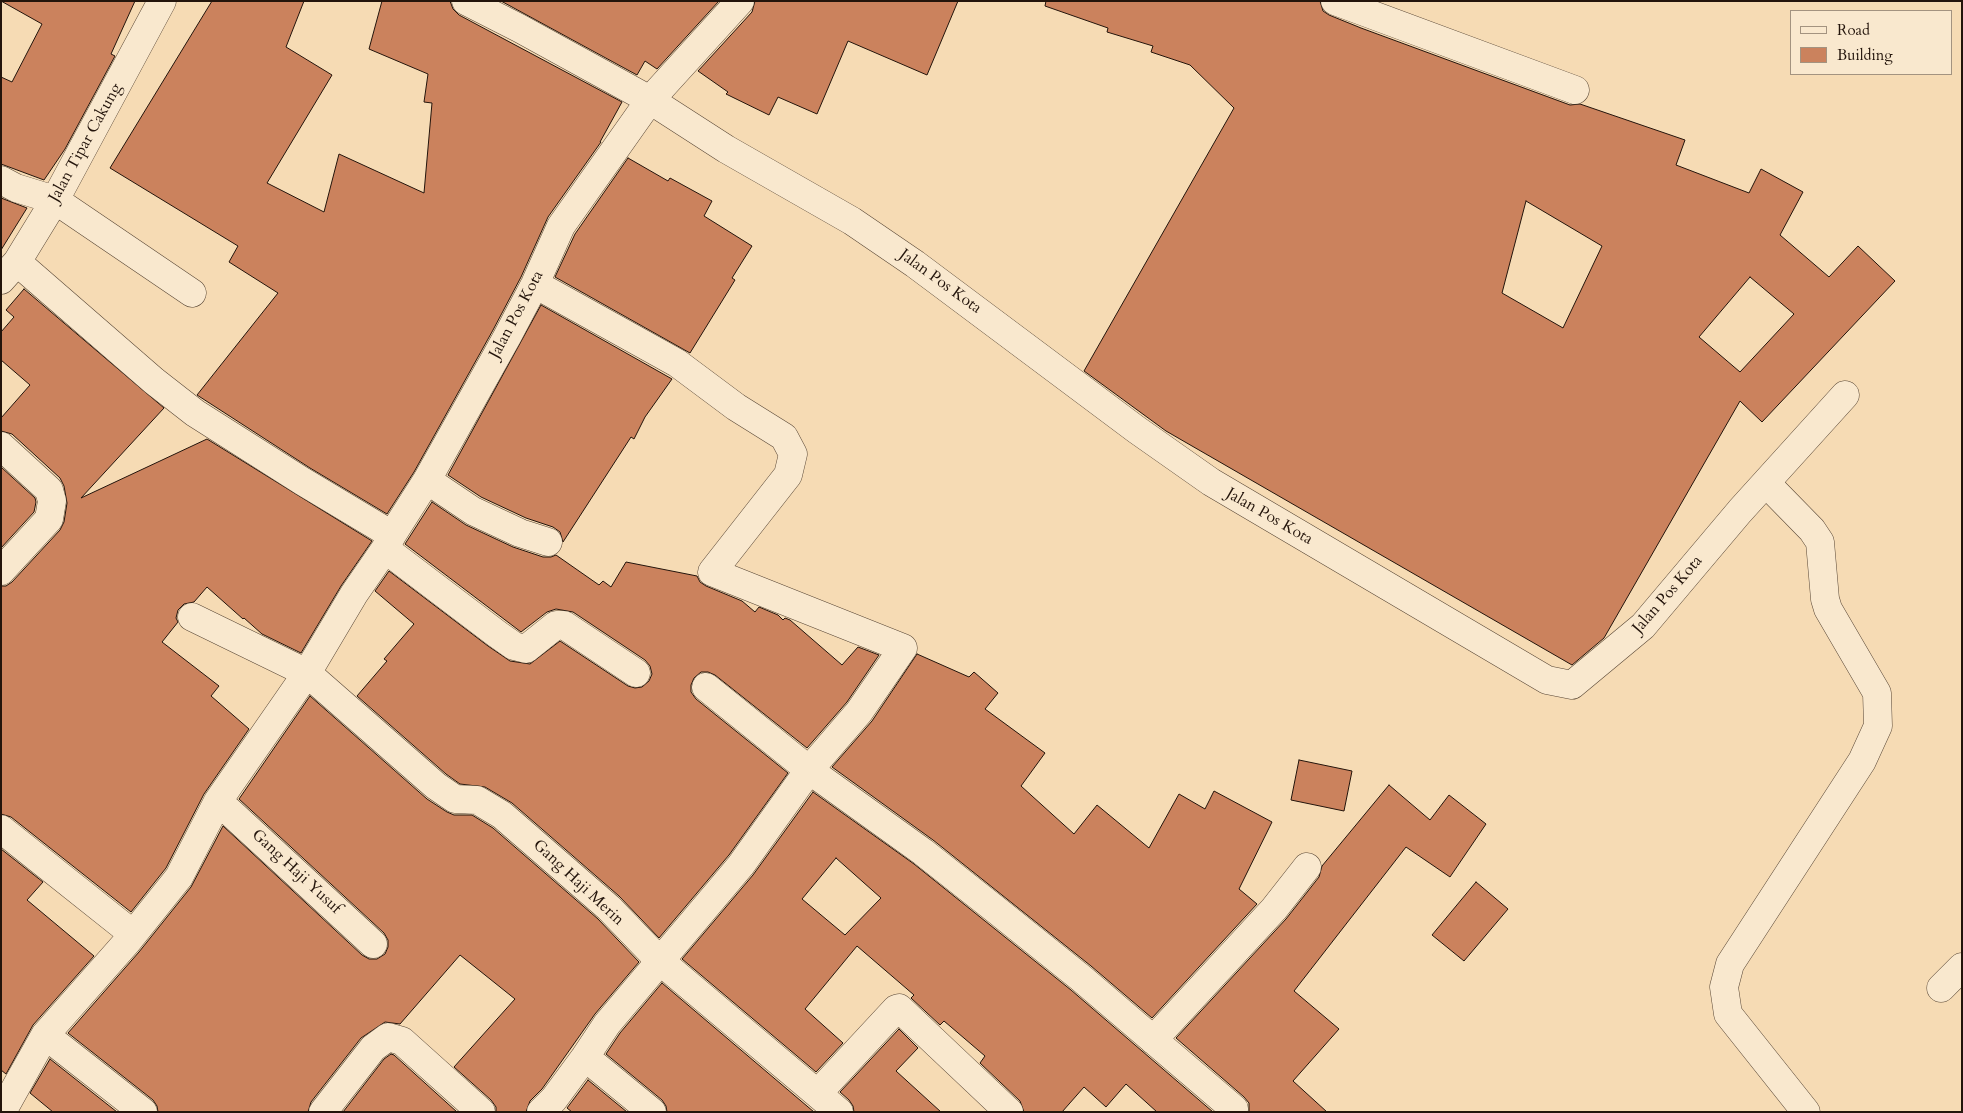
<!DOCTYPE html>
<html>
<head>
<meta charset="utf-8">
<style>
  body { margin:0 }
  #map { position:relative; width:1963px; height:1113px; overflow:hidden; background:#f6dbb4; font-family:Cardo,serif }
  canvas { display:block }
  .frame { position:absolute; inset:0; border:2px solid #23140b; pointer-events:none }
  .legend { position:absolute; left:1790px; top:10px; width:162px; height:65px; box-sizing:border-box; background:#f9e8ce; border:1px solid #a39380; margin:0; padding:6px 9px; list-style:none; font-size:15px; color:#23140b }
  .legend li { display:flex; align-items:center; gap:10px; height:25px }
  .legend b { width:25px; border:1px solid #a39380 }
</style>
</head>
<body>
<div id="map">
<canvas width="1963" height="1113"></canvas>
<div class="frame"></div>
<ul class="legend">
<li><b style="height:6px;background:#f9e8ce"></b>Road</li>
<li><b style="height:14px;background:#cb825d"></b>Building</li>
</ul>
</div>
<script>
const ctx = document.querySelector('canvas').getContext('2d');
ctx.lineJoin = 'round';
function fillPath(path, color) { ctx.fillStyle = color; ctx.fill(path, 'evenodd'); }
const poly = rows => new Path2D(rows.map(r => 'M' + r).join(''));
function trace(path, color, width, dash) { ctx.strokeStyle = color; ctx.lineWidth = width; ctx.lineCap = dash ? 'butt' : 'round'; ctx.setLineDash(dash || []); ctx.stroke(path); }
function drawText(font, color, halo, rows, align = 'center') {
  ctx.font = font + ' Cardo,serif'; ctx.lineWidth = 4; ctx.setLineDash([]); ctx.textBaseline = 'middle'; ctx.strokeStyle = halo; ctx.fillStyle = color; for (const [text, x, y, turn = 0] of rows) {
    ctx.save(); ctx.translate(x, y); ctx.rotate((+turn || 0) * Math.PI / 180); ctx.textAlign = isNaN(turn) ? turn : align; if (halo) ctx.strokeText(text, 0, 0); ctx.fillText(text, 0, 0); ctx.restore();
  }
}
const building = poly([
  [1,1,135,1,111,54,115,56,65,149,44,180,1,164,1,77,12,82,42,24,1,1],
  [212,1,304,1,286,47,332,75,267,183,324,212,339,154,424,193,432,103,424,102,428,74,369,49,382,1,450,1,453,9,459,15,622,102,600,142,601,142,548,217,521,277,493,330,414,472,387,514,310,468,197,395,278,293,229,262,238,246,110,168,212,1],
  [501,1,719,1,657,69,645,61,637,75,501,1],
  [755,1,958,1,927,75,848,41,817,114,778,97,769,115,726,94,728,92,698,71,752,12,755,1],
  [1046,1,1320,1,1323,11,1329,15,1361,28,1570,105,1580,104,1685,140,1676,165,1749,193,1761,169,1803,192,1780,235,1829,277,1858,246,1895,281,1762,422,1740,401,1604,638,1572,665,1166,431,1084,371,1234,108,1190,65,1151,52,1153,46,1107,32,1108,28,1045,6,1046,1],
  [1526,201,1602,246,1563,328,1502,293,1526,201],
  [1750,277,1794,314,1740,372,1699,337,1750,277],
  [628,158,668,181,670,178,712,201,704,216,752,246,732,278,735,280,690,353,555,277,575,234,628,158],
  [1,198,27,208,1,250,1,198],
  [24,289,164,408,81,498,207,439,372,541,341,586,301,653,262,634,244,618,243,619,207,587,194,602,184,604,178,610,176,618,178,622,162,642,219,686,211,696,249,729,204,794,166,868,131,912,11,817,1,814,1,586,6,586,12,582,60,530,64,522,67,503,64,486,60,478,12,434,1,431,1,418,30,385,1,360,1,332,14,317,6,310,24,289],
  [541,305,672,379,645,417,634,439,631,437,563,542,560,532,553,527,526,518,481,497,448,475,541,305],
  [1,467,35,498,36,502,34,512,1,548,1,467],
  [432,502,466,525,513,547,543,557,551,557,556,555,599,585,603,581,611,587,626,562,697,576,700,582,706,586,742,601,755,612,759,607,778,615,783,620,785,618,790,620,842,665,858,647,879,655,847,702,807,748,715,675,708,672,701,672,694,678,691,685,691,692,696,699,788,773,729,855,659,938,619,896,512,803,485,787,460,784,446,774,357,696,387,661,384,659,414,624,375,591,389,571,488,646,510,661,530,664,560,641,628,686,635,688,642,687,649,681,652,674,650,666,645,660,573,612,556,609,547,612,521,632,405,544,432,502],
  [917,654,969,677,974,672,998,693,985,709,1045,753,1021,786,1074,834,1097,805,1149,848,1179,794,1205,809,1214,791,1272,822,1239,889,1257,904,1152,1018,1091,966,933,840,832,767,872,721,917,654],
  [310,696,427,799,447,812,454,815,472,815,493,828,598,919,639,962,595,1014,542,1089,530,1101,526,1112,496,1112,496,1107,491,1100,454,1067,515,999,460,955,400,1024,385,1022,361,1038,311,1102,308,1112,158,1112,157,1106,153,1100,68,1033,139,952,191,887,223,826,362,955,369,959,377,959,385,954,388,947,388,940,384,933,239,799,310,696],
  [1299,760,1352,771,1344,811,1291,800,1299,760],
  [1389,785,1430,820,1449,795,1486,824,1450,877,1406,847,1294,991,1339,1029,1293,1081,1327,1112,1249,1112,1249,1103,1244,1097,1176,1038,1286,919,1319,877,1322,866,1389,785],
  [813,792,914,864,985,921,1071,990,1213,1112,1157,1112,1126,1084,1106,1107,1084,1087,1062,1112,1024,1112,1020,1101,980,1063,985,1056,944,1021,940,1025,911,998,914,995,857,946,805,1009,843,1043,816,1072,682,959,753,875,813,792],
  [836,858,881,898,845,935,802,899,836,858],
  [1,849,43,882,27,900,94,956,33,1025,6,1074,1,1070,1,849],
  [1476,882,1508,909,1464,961,1432,935,1476,882],
  [662,983,814,1112,667,1112,666,1106,662,1100,606,1054,620,1033,662,983],
  [899,1029,918,1048,896,1071,941,1112,854,1112,853,1106,849,1100,840,1092,899,1029],
  [391,1054,394,1055,457,1112,343,1112,384,1059,391,1054],
  [50,1059,117,1112,53,1112,30,1093,50,1059],
  [588,1080,627,1112,572,1112,567,1108,588,1080]
]);
const minor = poly([
  [466,1,519,28,650,100,726,149,852,221,915,264,1137,430,1211,482,1547,680,1572,685,1643,626,1740,511,1845,395],
  [1335,1,1575,90],
  [1,180,16,188,55,200,192,293],
  [17,262,154,381,195,413,302,481,392,535],
  [1,280,17,262,55,200,162,1],
  [535,284,677,363,736,407,784,437,793,454,788,475,712,572,903,648,859,712,809,770,741,865,607,1024,585,1057,554,1099,541,1112],
  [1,446,49,490,52,501,49,519,1,571],
  [427,480,473,511,520,533,548,542],
  [1766,483,1812,530,1820,542,1825,599,1828,609,1877,693,1878,726,1862,761,1730,964,1724,987,1728,1014,1806,1112],
  [385,549,497,634,514,646,526,649,556,625,564,625,636,673],
  [192,617,307,673,436,786,455,799,477,800,502,815,609,908,659,960,839,1112],
  [706,687,809,770,923,852,995,909,1081,978,1234,1109],
  [218,801,373,944],
  [1,829,133,934],
  [1941,988,1962,967],
  [45,1035,143,1112],
  [1153,1040,1274,909,1307,867],
  [585,1057,652,1112],
  [818,1093,896,1009,899,1008,1009,1112],
  [2,1112,45,1035,127,942,179,877,218,801,307,673,354,594,385,549,392,535,427,480,507,337,535,284,561,226,650,100,740,1],
  [323,1112,373,1048,388,1037,402,1041,481,1112]
]);
const streetNames = [
  ["Jalan Tipar Cakung",86,143,-61],
  ["Jalan Pos Kota",940,282,36],
  ["Jalan Pos Kota",517,315,-62],
  ["Jalan Pos Kota",1269,517,30],
  ["Jalan Pos Kota",1668,595,-49],
  ["Gang Haji Yusuf",296,872,43],
  ["Gang Haji Merin",578,883,43]
];
fillPath(building, '#cb825d');
trace(building, '#23140b', 1);
trace(minor, '#584635', 29);
trace(minor, '#f9e8ce', 28);
drawText('16px', '#23140b', '#f9e8ce', streetNames);
</script>
</body>
</html>
